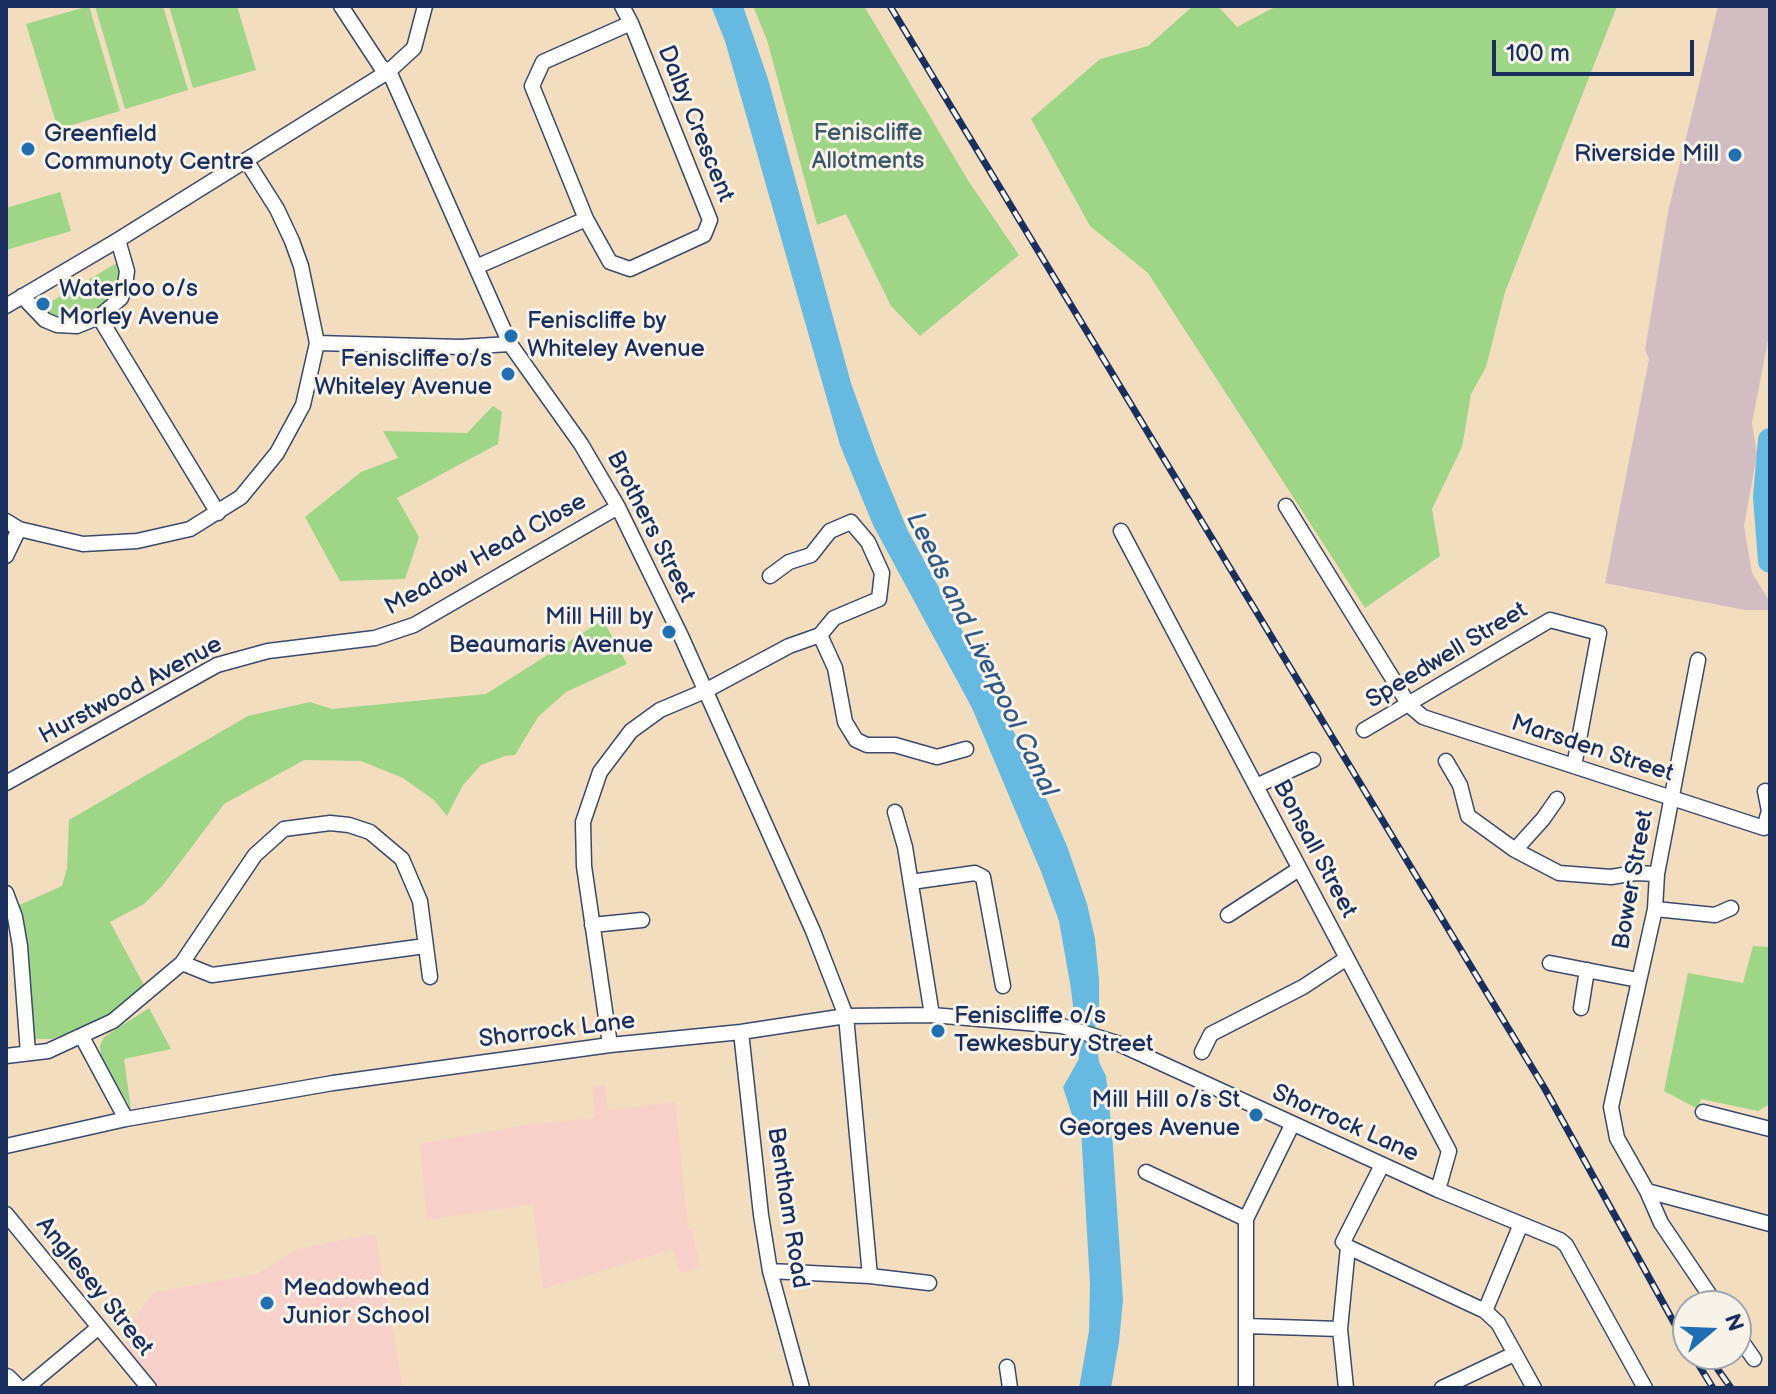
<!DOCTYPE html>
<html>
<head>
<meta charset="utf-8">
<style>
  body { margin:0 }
  #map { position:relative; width:1776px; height:1394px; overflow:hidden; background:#f3ddbf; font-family:"Balsamiq Sans",sans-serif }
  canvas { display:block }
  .frame { position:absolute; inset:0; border:8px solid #1b2f5e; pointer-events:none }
  .north { position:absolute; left:1672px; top:1290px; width:80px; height:80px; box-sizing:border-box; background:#f7f3e8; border:2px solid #9fa5b1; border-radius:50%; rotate:71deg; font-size:22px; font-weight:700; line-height:32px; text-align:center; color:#1b2f5e }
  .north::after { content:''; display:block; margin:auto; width:28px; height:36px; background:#1f6fb2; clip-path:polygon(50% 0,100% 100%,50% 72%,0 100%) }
  .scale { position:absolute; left:1492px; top:40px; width:202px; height:36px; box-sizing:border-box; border:4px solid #1b2f5e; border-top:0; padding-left:10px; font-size:24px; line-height:28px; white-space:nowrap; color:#1b2f5e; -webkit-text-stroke:6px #f7f3e8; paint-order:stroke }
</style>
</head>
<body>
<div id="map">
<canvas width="1776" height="1394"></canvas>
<div class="frame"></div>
<div class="north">N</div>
<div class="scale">100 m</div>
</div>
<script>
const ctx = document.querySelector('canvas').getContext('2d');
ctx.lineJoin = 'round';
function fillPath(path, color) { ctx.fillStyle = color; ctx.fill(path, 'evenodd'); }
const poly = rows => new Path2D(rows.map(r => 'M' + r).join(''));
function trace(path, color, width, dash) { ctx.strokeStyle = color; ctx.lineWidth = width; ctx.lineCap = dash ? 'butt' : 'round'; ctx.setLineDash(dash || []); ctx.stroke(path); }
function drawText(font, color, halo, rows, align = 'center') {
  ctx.font = font + ' "Balsamiq Sans",sans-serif'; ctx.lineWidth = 6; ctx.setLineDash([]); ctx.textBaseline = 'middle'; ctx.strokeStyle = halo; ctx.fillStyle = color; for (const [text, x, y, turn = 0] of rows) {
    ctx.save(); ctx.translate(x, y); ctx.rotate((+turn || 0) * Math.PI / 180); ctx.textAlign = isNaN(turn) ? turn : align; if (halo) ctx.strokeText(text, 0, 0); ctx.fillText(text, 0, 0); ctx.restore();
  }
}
const built = poly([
  [605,1085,608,1110,675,1102,688,1230,692,1230,700,1268,680,1273,673,1249,543,1289,533,1204,427,1220,420,1144,524,1125,595,1118,592,1086],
  [375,1234,403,1388,158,1388,125,1347,128,1327,153,1293,257,1274,297,1249]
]);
const industrial = poly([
  [1718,6,1770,6,1770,330,1752,423,1757,454,1744,526,1752,573,1770,602,1770,610,1745,610,1605,583,1649,359,1645,350,1668,212]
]);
const green = poly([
  [89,6,120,111,58,129,26,24],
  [95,6,163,6,188,90,125,109],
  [169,6,237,6,256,70,193,88],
  [753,6,864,6,969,182,1019,255,920,336,891,306,846,214,817,225,767,40],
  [1193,6,1218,6,1237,27,1277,6,1617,6,1505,292,1486,367,1471,394,1462,447,1432,509,1440,556,1365,608,1148,273,1090,226,1031,119,1100,59,1148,46],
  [60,192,71,231,6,250,6,208],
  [120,261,120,287,108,304,83,318,70,320,51,316,44,306],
  [493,406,502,412,498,444,397,498,419,537,405,579,340,581,305,517,361,472,398,458,383,431,467,433],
  [603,620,627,664,566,692,538,717,515,755,505,756,481,765,463,785,447,816,434,800,403,778,361,761,304,760,224,804,163,885,144,904,110,922,145,987,106,1016,82,1028,52,1039,30,1039,17,906,62,886,67,868,69,820,248,716,310,702,332,709,486,694],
  [1753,946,1770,947,1768,1105,1758,1111,1701,1099,1698,1109,1664,1091,1688,973,1743,983],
  [149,1008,171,1049,124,1059,131,1109,101,1056,100,1046,104,1037]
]);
const water = poly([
  [711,6,743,6,768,79,851,383,877,456,907,529,968,641,1039,782,1067,846,1087,904,1095,939,1099,980,1099,1017,1095,1027,1099,1062,1106,1076,1112,1132,1123,1300,1119,1342,1111,1388,1079,1388,1089,1331,1090,1284,1081,1130,1072,1115,1063,1087,1079,1059,1071,989,1059,921,1042,874,972,708,873,525,840,445,725,41]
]);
const river = poly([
  [1770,440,1765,497,1770,561]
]);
const street = poly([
  [341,6,381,67,389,71],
  [622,6,631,23,710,220,704,235,630,269,610,262,586,219,532,86,543,62,631,23],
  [389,71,510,344,581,444,618,507,681,636,813,931,846,1016,870,1276],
  [476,267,586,219],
  [22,296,45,320,57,325,77,326,99,317,121,298,125,285,127,271,118,240],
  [6,306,118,240,389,71,414,48,425,6],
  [99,317,218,513],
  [317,343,460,347,510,344],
  [1286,506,1409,705,1423,717,1764,828,1769,811,1765,791],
  [6,521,19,529,83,544,137,541,190,529,241,497,277,453,303,405,317,343,301,266,292,241,277,209,246,160],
  [1121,531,1449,1151,1438,1190],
  [6,556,19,529],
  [820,635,835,668,845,722,856,740,867,745,895,745,937,757,966,749],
  [1698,660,1657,874,1655,909,1611,1107,1617,1138,1647,1191,1661,1223,1717,1306],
  [1364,730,1550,620,1599,633,1574,766],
  [1446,761,1460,785,1468,816,1515,850,1559,873,1611,877,1635,873,1657,874],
  [6,783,217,665,268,651,375,638,414,625,618,507],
  [1256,786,1313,760],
  [895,812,905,847,932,1015],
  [1515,850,1543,819,1557,799],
  [911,882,975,873,983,877,1003,986],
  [6,893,15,917,20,946,28,1053],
  [1655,909,1715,915,1731,908],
  [1228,915,1299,869],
  [592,925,642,920],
  [182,963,212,975,425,946],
  [1550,963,1638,980],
  [1581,1008,1587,970],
  [741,1032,761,1215,770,1271,802,1388],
  [82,1037,126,1119],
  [610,1045,584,866,583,822,600,772,631,731,660,710,705,691,789,646,820,635,834,618,879,599,882,573,868,542,851,522,830,531,811,555,789,562,770,576],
  [1202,1052,1211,1034,1303,987,1347,958],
  [6,1056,48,1051,113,1021,182,963,255,855,284,829,330,823,349,825,370,832,402,859,420,901,430,977],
  [1703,1112,1770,1129],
  [6,1146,126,1119,333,1083,610,1045,741,1032,846,1016,932,1015,1062,1026,1117,1043,1438,1190,1560,1240,1566,1245,1645,1388],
  [1146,1172,1246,1219],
  [1647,1191,1770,1224],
  [6,1214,149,1388],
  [1348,1247,1485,1311,1498,1323,1534,1388],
  [770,1271,870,1276,929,1283],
  [1485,1311,1521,1224],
  [1246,1326,1340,1329],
  [1736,1333,1754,1359],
  [1007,1367,1010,1388],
  [26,1388,99,1327],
  [1246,1388,1246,1219,1292,1125],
  [1346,1388,1340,1329,1348,1247,1343,1242,1382,1165],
  [1442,1388,1514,1354]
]);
const primary = poly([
  [6,1380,14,1388]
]);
const rail = poly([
  [890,6,1545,1089,1688,1348],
  [1692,1354,1713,1388],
  [1707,1354,1731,1388]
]);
const markers = [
  [28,149,8,"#1f6fb2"],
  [1735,155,8,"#1f6fb2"],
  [43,304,8,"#1f6fb2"],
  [511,336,8,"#1f6fb2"],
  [508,374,8,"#1f6fb2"],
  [669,632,8,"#1f6fb2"],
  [938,1031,8,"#1f6fb2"],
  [1256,1115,8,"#1f6fb2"],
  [267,1303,8,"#1f6fb2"]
];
const streetNames = [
  ["Dalby Crescent",695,124,68],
  ["Brothers Street",650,527,63],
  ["Meadow Head Close",486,555,-29],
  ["Speedwell Street",1447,656,-31],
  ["Hurstwood Avenue",131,691,-28],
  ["Marsden Street",1592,749,18],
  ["Bonsall Street",1314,849,62],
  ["Bower Street",1634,880,-80],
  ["Shorrock Lane",557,1031,-7],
  ["Shorrock Lane",1345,1124,24],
  ["Bentham Road",787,1208,81],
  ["Anglesey Street",94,1287,51]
];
const parkNames = [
  ["Feniscliffe",868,134],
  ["Allotments",868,162]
];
const poiNames = [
  ["Greenfield",44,135],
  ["Communoty Centre",44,163],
  ["Riverside Mill",1719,155,"right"],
  ["Waterloo o/s",59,290],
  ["Morley Avenue",59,318],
  ["Feniscliffe by",527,322],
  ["Whiteley Avenue",527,350],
  ["Feniscliffe o/s",492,360,"right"],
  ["Whiteley Avenue",492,388,"right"],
  ["Mill Hill by",653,618,"right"],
  ["Beaumaris Avenue",653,646,"right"],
  ["Feniscliffe o/s",954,1017],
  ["Tewkesbury Street",954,1045],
  ["Mill Hill o/s St",1240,1101,"right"],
  ["Georges Avenue",1240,1129,"right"],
  ["Meadowhead",283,1289],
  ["Junior School",283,1317]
];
const waterNames = [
  ["Leeds and Liverpool Canal",981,655,64]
];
fillPath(built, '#f7d0ca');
fillPath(industrial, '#d2bec2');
fillPath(green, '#9ed587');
fillPath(water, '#66bae2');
trace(river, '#66bae2', 24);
trace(street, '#3b496d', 17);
trace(primary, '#3b496d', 25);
trace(street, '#fff', 14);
trace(primary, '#fff', 22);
trace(rail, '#1b2f5e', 7);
trace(rail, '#f7f3e8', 4, [12]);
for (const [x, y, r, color] of markers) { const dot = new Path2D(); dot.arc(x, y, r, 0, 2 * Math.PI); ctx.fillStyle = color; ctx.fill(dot); trace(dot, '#f7f3e8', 3); }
drawText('24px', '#1b2f5e', '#f7f3e8', streetNames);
drawText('24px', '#3c5868', '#f7f3e8', parkNames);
drawText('24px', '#1b2f5e', '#f7f3e8', poiNames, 'left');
drawText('italic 26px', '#325986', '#f7f3e8', waterNames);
</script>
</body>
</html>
